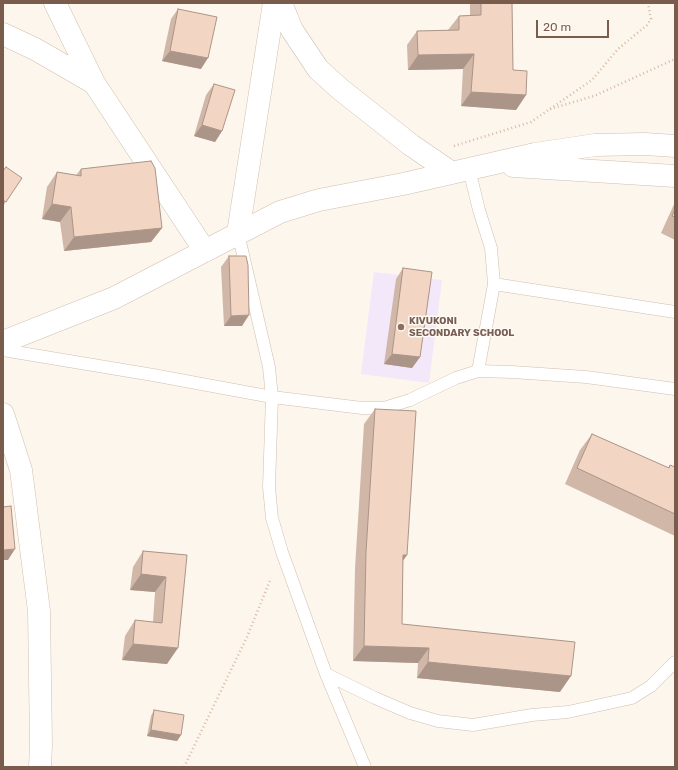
<!DOCTYPE html>
<html>
<head>
<meta charset="utf-8">
<style>
  body { margin:0 }
  #map { position:relative; width:678px; height:770px; overflow:hidden; background:#fdf6ec; font-family:Rubik,sans-serif }
  canvas { display:block }
  .frame { position:absolute; inset:0; border:4px solid #7a5c4d; pointer-events:none }
  .scale { position:absolute; left:536px; top:20px; width:73px; height:18px; box-sizing:border-box; border:2px solid #7a5c4d; border-top:0; padding-left:5px; font-size:12px; line-height:14px; white-space:nowrap; color:#7a5c4d; -webkit-text-stroke:3px #fffaf3; paint-order:stroke }
</style>
</head>
<body>
<div id="map">
<canvas width="678" height="770"></canvas>
<div class="frame"></div>
<div class="scale">20 m</div>
</div>
<script>
const ctx = document.querySelector('canvas').getContext('2d');
ctx.lineJoin = 'round';
function fillPath(path, color) { ctx.fillStyle = color; ctx.fill(path, 'evenodd'); }
const poly = rows => new Path2D(rows.map(r => 'M' + r).join(''));
function trace(path, color, width, dash) { ctx.strokeStyle = color; ctx.lineWidth = width; ctx.lineCap = dash ? 'butt' : 'round'; ctx.setLineDash(dash || []); ctx.stroke(path); }
function drawText(font, color, halo, rows, align = 'center') {
  ctx.font = font + ' Rubik,sans-serif'; ctx.lineWidth = 3; ctx.setLineDash([]); ctx.textBaseline = 'middle'; ctx.strokeStyle = halo; ctx.fillStyle = color; for (const [text, x, y, turn = 0] of rows) {
    ctx.save(); ctx.translate(x, y); ctx.rotate((+turn || 0) * Math.PI / 180); ctx.textAlign = isNaN(turn) ? turn : align; if (halo) ctx.strokeText(text, 0, 0); ctx.fillText(text, 0, 0); ctx.restore();
  }
}
const education = poly([
  [374,272,442,280,429,383,361,374]
]);
const path = poly([
  [550,109,594,96,675,59],
  [454,146,531,122,592,80,618,49,647,25,651,19,648,3],
  [184,767,247,637,271,578]
]);
const lane = poly([
  [469,169,479,210,491,248,494,284,478,371],
  [238,233,269,367,272,397,269,487,272,518,282,552,326,674,365,767],
  [494,284,675,312],
  [3,350,153,375,272,397,362,408,384,408,410,400,456,378,478,371,512,372,586,377,675,389],
  [326,674,375,698,410,713,438,721,473,725,532,715,568,712,632,698,651,686,675,662]
]);
const street = poly([
  [55,3,94,83,205,251],
  [281,3,292,30,318,69,340,89,411,145,452,173],
  [3,34,35,49,94,83],
  [513,166,675,176],
  [238,233,274,3],
  [3,342,114,298,280,212,319,200,403,184,535,154,595,145,645,144,675,146],
  [3,414,21,470,39,611,41,745,40,767]
]);
const wall = poly([
  [470,3,512,3,513,70,526,95,516,110,461,106,463,69,408,70,407,45,417,31,448,30,459,16,470,15],
  [178,9,201,69,162,61,171,19],
  [214,84,222,131,215,142,194,136,206,95],
  [81,169,162,228,151,242,64,251,60,222,42,219,47,187,57,172,76,175],
  [3,171,22,178,3,206],
  [675,202,675,240,661,233],
  [229,256,242,326,224,326,221,267],
  [403,268,420,357,412,368,384,364,396,279],
  [375,409,407,555,403,561,402,624,560,692,417,678,418,663,353,661,355,568,364,424],
  [592,434,668,468,670,465,675,467,675,536,565,484,580,450],
  [143,551,187,555,167,664,122,660,125,636,135,620,153,622,155,592,130,590,133,567],
  [154,710,181,735,177,741,147,736,151,716]
]);
const shadedWall = poly([
  [170,51,208,58,201,69,162,61],
  [474,54,463,69,408,70,418,55],
  [471,92,526,95,516,110,461,106],
  [202,125,222,131,215,142,194,136],
  [52,204,71,207,60,222,42,219],
  [162,228,151,242,64,251,74,237],
  [249,315,242,326,224,326,231,316],
  [392,354,420,357,412,368,384,364],
  [15,549,8,560,3,560,3,550],
  [403,555,407,555,396,570],
  [141,574,166,577,155,592,130,590],
  [133,644,178,648,167,664,122,660],
  [364,646,429,648,418,663,353,661],
  [428,662,571,676,560,692,417,678],
  [151,730,181,735,177,741,147,736]
]);
const building = poly([
  [481,3,512,3,513,70,527,71,526,95,471,92,474,54,418,55,417,31,459,30,459,16,481,15,481,3],
  [178,9,217,17,208,58,170,51,178,9],
  [214,84,235,90,222,131,202,125,214,84],
  [151,161,155,168,162,228,74,237,71,207,52,204,57,172,81,176,81,169,151,161],
  [6,167,22,178,6,202,3,200,3,171,6,167],
  [675,210,675,217,672,216,675,210],
  [229,256,246,256,248,265,249,315,231,316,229,256],
  [403,268,432,272,420,357,392,354,403,268],
  [375,409,416,411,407,555,403,555,402,624,575,642,571,676,428,662,429,648,364,646,366,552,375,409],
  [592,434,669,468,670,465,675,467,675,514,577,468,592,434],
  [11,506,15,549,3,550,3,507,11,506],
  [143,551,187,555,178,648,133,644,135,620,162,623,166,577,141,574,143,551],
  [154,710,184,715,181,735,151,730,154,710]
]);
const markers = [
  [401,327,4,"#8d6e63"]
];
const educationNames = [
  ["KIVUKONI",409,321],
  ["SECONDARY SCHOOL",409,333]
];
fillPath(education, '#f3e8fa');
trace(lane, '#d1beb0', 13);
trace(street, '#d1beb0', 23);
trace(path, '#d9b8a5', 2.5, [1, 3]);
trace(lane, '#fff', 12);
trace(street, '#fff', 22);
fillPath(wall, '#d1b7a8');
fillPath(shadedWall, '#aa9588');
fillPath(building, '#f3d5c3');
trace(building, '#aa9588', 1);
for (const [x, y, r, color] of markers) { const dot = new Path2D(); dot.arc(x, y, r, 0, 2 * Math.PI); ctx.fillStyle = color; ctx.fill(dot); trace(dot, '#fffaf3', 1.5); }
drawText('bold 10px', '#785e54', '#fffaf3', educationNames, 'left');
</script>
</body>
</html>
